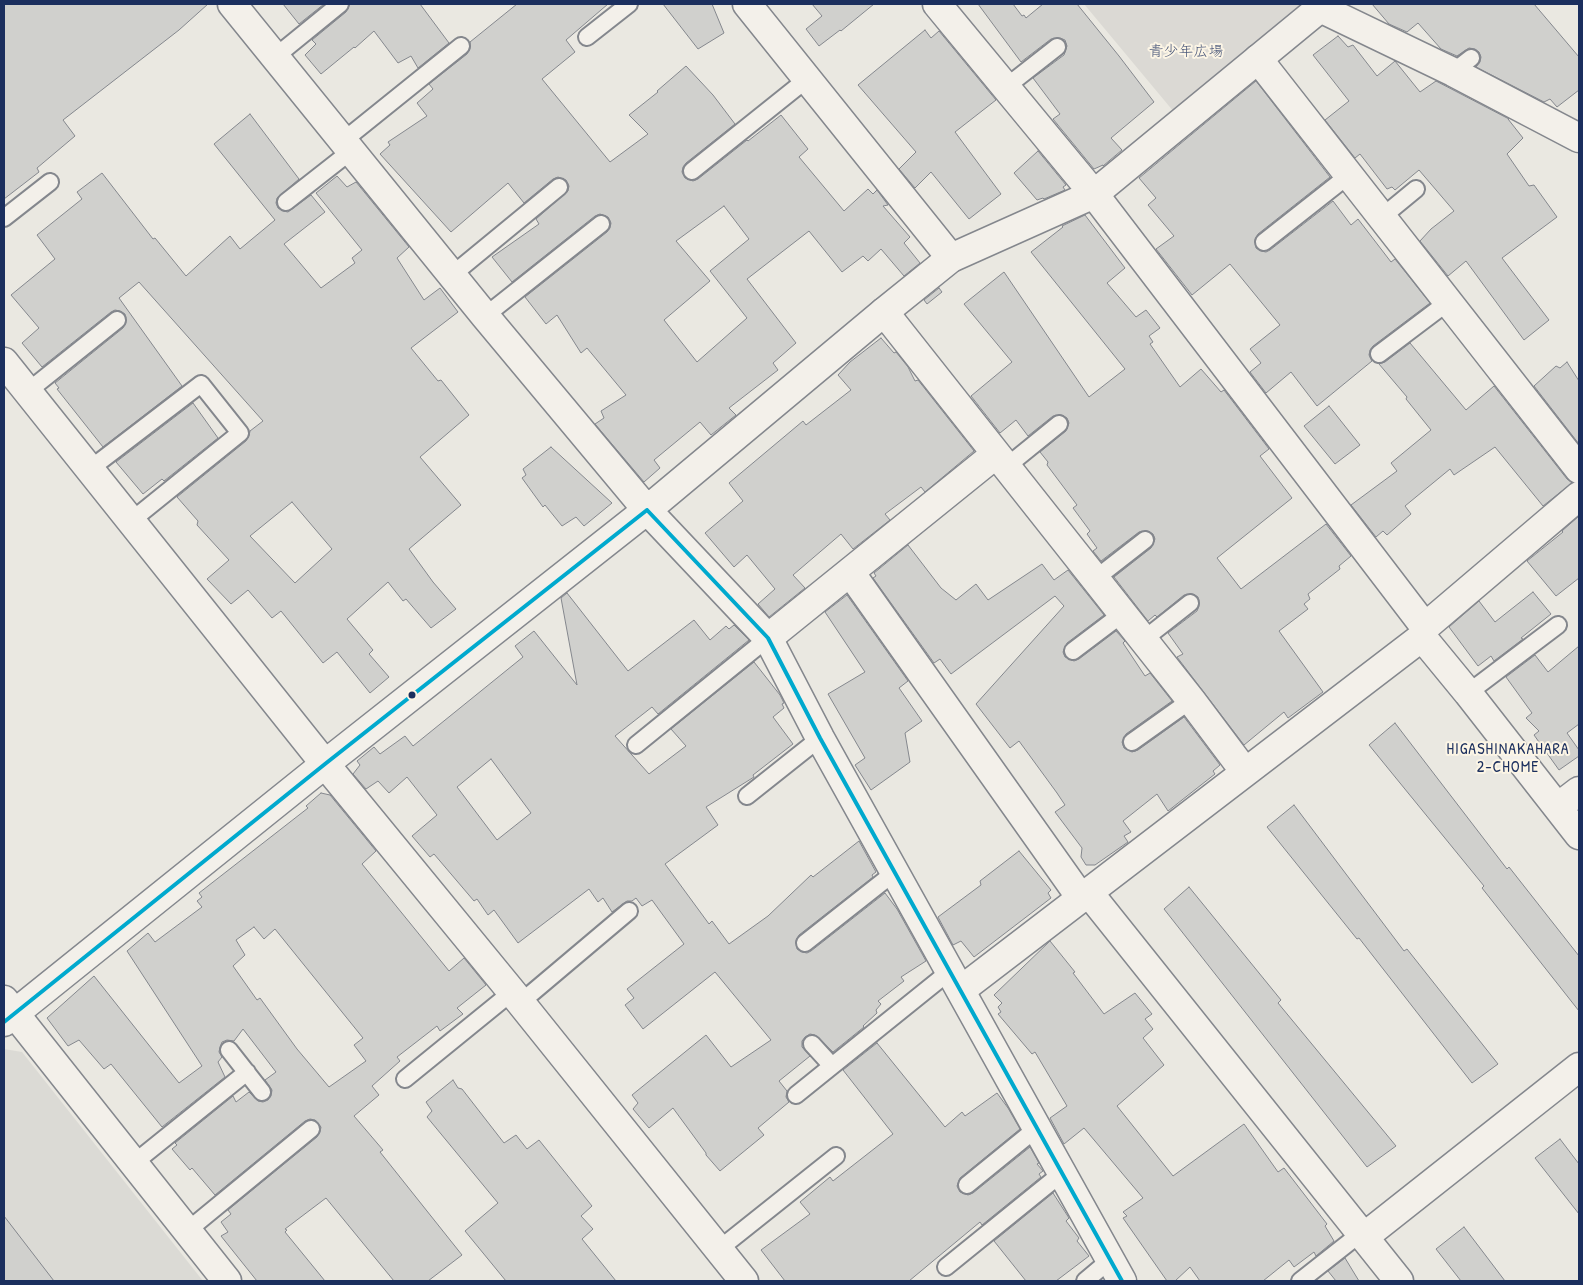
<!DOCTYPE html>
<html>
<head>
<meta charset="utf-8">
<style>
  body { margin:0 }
  #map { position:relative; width:1583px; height:1285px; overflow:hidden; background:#eae8e1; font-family:"Patrick Hand",sans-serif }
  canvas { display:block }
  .frame { position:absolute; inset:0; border:5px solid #1b2f5e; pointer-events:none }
</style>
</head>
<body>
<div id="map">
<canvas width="1583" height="1285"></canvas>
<div class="frame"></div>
</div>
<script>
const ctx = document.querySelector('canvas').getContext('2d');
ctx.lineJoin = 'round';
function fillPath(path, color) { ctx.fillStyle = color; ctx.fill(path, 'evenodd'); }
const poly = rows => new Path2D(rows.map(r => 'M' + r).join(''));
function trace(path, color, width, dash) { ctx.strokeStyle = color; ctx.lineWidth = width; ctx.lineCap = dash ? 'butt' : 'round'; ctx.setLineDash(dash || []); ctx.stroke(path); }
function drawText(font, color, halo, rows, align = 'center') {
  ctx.font = font + ' "Patrick Hand","Klee One",sans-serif'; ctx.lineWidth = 4; ctx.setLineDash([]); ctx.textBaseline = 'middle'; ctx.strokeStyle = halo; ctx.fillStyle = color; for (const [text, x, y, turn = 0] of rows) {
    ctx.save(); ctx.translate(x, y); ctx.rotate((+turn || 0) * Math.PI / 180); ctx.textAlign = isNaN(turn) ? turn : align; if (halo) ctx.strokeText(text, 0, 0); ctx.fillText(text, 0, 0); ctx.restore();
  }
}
const built = poly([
  [4,1049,22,1052,203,1281,4,1281]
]);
const green = poly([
  [1084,4,1299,4,1300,17,1179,118]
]);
const building = poly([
  [4,4,208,4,179,30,63,120,75,136,37,168,39,172,4,199,4,4],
  [283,4,324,4,299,24,283,4],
  [350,4,420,4,449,43,418,68,411,56,398,63,374,31,355,48,354,47,321,74,305,55,316,44,312,40,346,12,350,4],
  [517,4,608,4,566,40,575,52,542,79,610,162,648,134,629,115,658,92,657,91,686,66,713,95,735,124,686,163,683,167,682,172,685,178,693,181,698,179,747,140,748,141,781,115,808,149,799,157,844,211,868,189,873,194,877,190,888,205,883,206,910,237,904,243,920,263,904,276,881,249,868,261,863,256,842,272,809,231,747,279,796,343,773,363,778,370,729,408,736,415,711,435,700,422,654,460,660,468,644,482,595,424,604,418,601,411,626,395,587,348,581,353,557,315,546,324,525,297,607,232,610,228,611,223,608,217,600,214,595,216,512,282,492,257,539,224,536,219,568,191,569,186,566,180,558,177,553,179,524,203,508,183,451,232,380,154,390,145,388,142,427,116,417,103,433,89,429,84,467,54,470,49,470,42,517,4],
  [724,206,749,239,710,271,747,318,697,362,664,320,710,281,676,241,724,206],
  [663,4,712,4,724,33,698,49,663,4],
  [812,4,874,4,841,31,840,30,819,46,806,29,822,16,812,4],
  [978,4,1013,4,1022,16,1024,15,1026,18,1043,4,1077,4,1119,56,1154,102,1111,138,1122,150,1103,166,1103,165,1094,169,1053,119,1060,114,1033,78,1064,55,1067,46,1065,40,1060,38,1051,39,1021,62,978,4],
  [1372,4,1534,4,1579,57,1579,90,1557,107,1550,99,1544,102,1476,67,1480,62,1481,57,1479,52,1475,49,1469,48,1457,56,1441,49,1418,23,1407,32,1389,24,1372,4],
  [925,30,931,38,939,31,996,100,955,132,1001,194,969,219,931,172,915,188,899,169,916,152,858,85,925,30],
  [1338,36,1348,47,1353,45,1377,76,1395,61,1420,92,1436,81,1509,119,1508,119,1523,138,1507,154,1529,186,1534,185,1557,217,1502,258,1549,320,1524,340,1466,261,1448,276,1420,241,1431,229,1454,211,1419,170,1395,190,1392,187,1387,189,1360,154,1355,158,1325,120,1349,101,1313,55,1338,36],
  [1256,81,1330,177,1258,234,1255,239,1256,248,1261,251,1266,252,1270,250,1333,201,1351,225,1358,219,1391,262,1395,259,1430,303,1373,346,1370,350,1369,355,1372,361,1317,406,1291,372,1266,393,1250,372,1261,363,1250,349,1280,325,1230,264,1192,295,1156,249,1174,236,1148,205,1156,198,1139,178,1256,81],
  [250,114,299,179,277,198,276,203,278,208,283,211,288,212,311,195,325,212,284,244,321,288,355,263,352,258,362,250,316,193,337,176,347,187,356,182,409,247,397,258,424,300,440,288,458,312,411,348,438,381,441,380,469,415,420,457,461,505,409,549,433,582,456,609,431,628,406,599,403,601,388,582,347,619,373,650,369,654,389,677,370,693,337,652,323,663,281,611,272,618,248,590,231,604,207,579,229,560,197,525,198,521,177,497,246,441,249,436,250,431,263,421,139,282,119,298,182,386,103,447,57,389,59,388,55,383,123,328,126,323,125,314,120,311,115,310,111,312,42,367,22,343,39,328,11,295,55,259,37,235,82,199,77,192,102,173,153,239,155,238,186,276,230,236,240,249,275,220,214,144,250,114],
  [292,502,332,549,295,583,250,536,292,502],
  [1038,151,1066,185,1063,187,1065,190,1044,199,1043,198,1037,200,1014,173,1038,151],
  [1085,215,1125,268,1107,283,1136,317,1146,310,1160,328,1149,336,1153,342,1150,344,1180,387,1201,369,1221,392,1224,390,1269,449,1260,456,1292,498,1217,558,1241,589,1326,524,1351,556,1339,566,1340,569,1308,594,1310,599,1304,604,1308,609,1279,631,1323,692,1288,718,1284,712,1244,745,1177,657,1183,654,1168,633,1197,611,1199,606,1198,597,1193,594,1184,595,1157,617,1155,615,1148,621,1114,577,1151,548,1155,539,1153,534,1148,531,1139,532,1101,561,1093,551,1097,548,1087,534,1090,531,1073,508,1077,505,1047,465,1048,462,1040,452,1066,431,1069,423,1067,418,1062,415,1053,416,1028,436,1016,420,1000,433,971,396,1012,362,964,304,1004,272,1089,397,1125,369,1031,252,1063,227,1062,226,1085,215],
  [939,288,942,292,927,304,924,300,939,288],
  [881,338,894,353,896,352,908,367,915,381,918,380,974,451,925,492,921,487,885,514,890,520,853,549,841,534,793,575,805,588,769,617,758,604,775,589,747,555,734,567,705,533,743,501,729,483,803,421,806,425,851,390,838,375,850,362,881,338],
  [1410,343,1466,410,1494,386,1567,479,1572,483,1543,506,1495,447,1454,475,1450,469,1405,506,1411,514,1387,535,1383,531,1376,537,1351,505,1397,471,1391,463,1431,430,1406,399,1407,397,1379,364,1385,362,1410,343],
  [1567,362,1579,381,1579,444,1534,386,1556,366,1560,368,1567,362],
  [193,403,218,438,164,481,162,479,143,494,116,462,193,403],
  [1329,406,1360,445,1335,464,1304,426,1329,406],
  [551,447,612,503,584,526,576,517,562,526,545,505,543,507,522,478,526,475,523,469,551,447],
  [1579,516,1579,578,1556,596,1527,561,1563,532,1562,531,1579,516],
  [908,545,941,588,956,600,976,584,988,600,1042,564,1054,580,1068,570,1104,615,1067,643,1063,652,1065,657,1074,661,1079,659,1116,631,1125,641,1123,643,1145,676,1150,673,1172,701,1126,734,1122,742,1124,748,1132,752,1138,750,1184,717,1220,765,1213,771,1215,774,1168,811,1157,794,1123,821,1131,832,1124,836,1128,842,1095,865,1086,865,1081,857,1082,848,1055,812,1065,805,1057,793,1019,741,1010,748,976,704,1064,606,1055,596,951,674,940,659,934,663,873,578,876,576,874,573,908,545],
  [1533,592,1551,614,1521,638,1523,639,1494,661,1491,656,1478,666,1449,627,1479,601,1495,622,1533,592],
  [567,593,628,671,694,620,710,640,726,626,729,629,734,625,749,640,658,714,652,707,615,736,649,774,686,746,671,729,754,662,780,695,784,703,782,704,784,708,773,717,793,744,753,775,754,777,706,807,718,825,665,864,709,924,712,921,729,944,768,916,811,875,813,877,859,841,876,872,872,875,873,877,799,935,796,940,797,949,802,952,807,953,811,951,885,893,897,909,926,961,901,977,904,981,878,1001,881,1004,876,1010,877,1013,863,1026,864,1027,833,1052,815,1035,810,1034,805,1037,802,1041,802,1047,810,1056,779,1081,787,1091,786,1097,789,1102,758,1128,764,1135,720,1171,706,1155,706,1153,673,1108,649,1128,633,1109,638,1103,632,1095,706,1035,731,1067,771,1040,715,972,643,1029,625,1005,634,998,627,989,684,944,652,900,642,906,636,898,632,901,627,901,612,912,603,898,598,902,589,889,518,943,494,910,488,915,477,899,474,901,434,854,430,857,412,836,437,815,407,777,389,793,378,781,366,789,353,774,360,765,357,761,374,747,380,754,405,736,413,746,523,657,515,646,534,631,577,685,561,598,567,593],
  [491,759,531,813,497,840,457,787,491,759],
  [847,595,908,681,899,688,922,721,905,733,910,762,871,790,855,765,865,758,828,694,865,672,825,612,847,595],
  [1579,646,1579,724,1567,733,1579,750,1579,756,1559,770,1534,735,1539,731,1526,718,1532,713,1506,677,1535,655,1548,672,1579,646],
  [1395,723,1507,869,1509,867,1579,956,1579,1011,1482,888,1484,886,1369,745,1395,723],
  [321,793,330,795,376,851,362,864,449,971,464,958,486,985,457,1008,463,1014,440,1031,437,1026,397,1057,400,1061,372,1086,379,1095,354,1116,383,1150,380,1152,462,1255,428,1281,394,1281,326,1198,285,1229,287,1230,285,1232,325,1281,257,1281,221,1236,228,1232,221,1222,231,1214,228,1210,317,1137,320,1132,321,1127,315,1120,310,1119,305,1121,215,1195,192,1168,190,1170,172,1149,177,1145,175,1143,233,1096,236,1102,249,1092,258,1101,263,1102,268,1100,271,1096,272,1090,265,1080,276,1072,243,1029,234,1041,227,1040,222,1042,220,1047,219,1052,222,1057,218,1062,225,1077,162,1127,111,1064,104,1069,79,1040,68,1046,47,1018,94,976,179,1083,202,1066,127,951,148,933,155,942,202,907,197,901,202,897,199,893,308,808,306,806,321,793],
  [254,927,264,939,275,929,363,1038,354,1045,366,1061,329,1087,297,1049,260,998,257,1000,233,966,245,955,236,940,254,927],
  [1294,805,1404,951,1407,949,1498,1064,1472,1083,1359,938,1357,939,1267,827,1294,805],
  [1019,851,1051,890,1048,893,1051,898,974,957,961,941,953,945,938,917,981,885,980,881,1019,851],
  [1189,887,1281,1000,1278,1003,1396,1146,1367,1167,1164,909,1189,887],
  [1050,941,1075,972,1073,973,1104,1014,1135,993,1152,1014,1145,1019,1153,1029,1143,1038,1164,1065,1117,1106,1173,1176,1244,1124,1278,1172,1284,1168,1327,1224,1325,1226,1334,1241,1316,1256,1314,1252,1294,1267,1289,1260,1263,1281,1200,1281,1190,1267,1175,1281,1167,1281,1123,1218,1127,1216,1123,1212,1143,1198,1084,1128,1064,1144,1050,1118,1067,1106,1035,1052,1032,1054,998,1014,1001,1012,998,1007,1002,1003,994,995,1050,941],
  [877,1043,945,1127,962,1112,965,1116,997,1093,1008,1108,1020,1129,960,1178,957,1186,960,1192,968,1195,973,1193,1030,1147,1039,1163,1037,1164,1043,1171,1039,1174,1041,1177,982,1225,980,1222,909,1281,785,1281,761,1250,810,1214,800,1202,830,1177,833,1181,893,1134,843,1070,877,1043],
  [453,1080,458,1088,462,1089,504,1143,516,1135,527,1149,539,1140,592,1206,581,1216,593,1229,582,1239,616,1281,506,1281,465,1231,498,1203,427,1117,432,1111,426,1102,453,1080],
  [1560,1139,1579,1164,1579,1214,1535,1158,1560,1139],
  [1053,1193,1069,1218,1066,1221,1079,1238,1077,1241,1089,1256,1056,1281,1026,1281,994,1241,1053,1193],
  [4,1216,54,1281,4,1281,4,1216],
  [1464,1227,1505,1281,1461,1281,1436,1249,1464,1227],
  [1345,1258,1359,1281,1336,1281,1328,1271,1345,1258]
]);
const service = poly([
  [587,37,629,4],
  [275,57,340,4],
  [1453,72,1471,58],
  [1006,87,1057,47],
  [343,141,461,46],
  [692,171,807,79],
  [286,202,351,151],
  [1382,217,1416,189],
  [4,218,50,182],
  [1264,242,1349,175],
  [452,275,559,187],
  [485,316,601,224],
  [1379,354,1448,302],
  [27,392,117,320],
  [1006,467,1059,424],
  [90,469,201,384,240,433,131,521],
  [1095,579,1145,540],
  [1143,640,1190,603],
  [1073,651,1122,614],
  [1468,693,1558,625],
  [1132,742,1191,700],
  [636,745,768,638],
  [747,796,820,738],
  [805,943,895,872],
  [520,1003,629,911],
  [812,1044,832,1066],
  [229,1050,262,1092],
  [405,1079,512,992],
  [796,1095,950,971],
  [134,1163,247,1072],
  [967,1185,1037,1128],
  [187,1231,311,1129],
  [718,1250,836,1156],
  [946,1267,1062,1173],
  [1085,1281,1110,1260],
  [1300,1281,1361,1233]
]);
const minor = poly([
  [747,4,951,258],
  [937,4,1094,194,1425,627],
  [1316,4,1320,8,1453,72,1579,138],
  [1258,59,1579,469],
  [884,312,1191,700,1245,772],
  [4,362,325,764,512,992,744,1281],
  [850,572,1081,898],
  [768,638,996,454],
  [1558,807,1579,791],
  [961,990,1422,637,1425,627,1579,496],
  [4,1000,227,1281]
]);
const tertiary = poly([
  [232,4,485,316,647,510,768,638,820,738,1122,1281],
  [1422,637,1468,693,1579,835],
  [1089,893,1399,1281],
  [4,1022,325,764,647,510,884,312,951,258,1094,194,1325,4],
  [1364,1237,1579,1067]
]);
const bus1 = poly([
  [647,510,768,638,820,738,1122,1281],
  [4,1022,325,764,647,510]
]);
const markers = [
  [412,695,4.5,"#1b2f5e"]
];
const parkNames = [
  ["青少年広場",1186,52]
];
const neighbourhoodNames = [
  ["HIGASHINAKAHARA",1508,750],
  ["2-CHOME",1508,768]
];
fillPath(built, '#dbdad5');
fillPath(green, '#dbd9d4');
fillPath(building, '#d0d0cd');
trace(building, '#84878d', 1);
trace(service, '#84878d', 20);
trace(minor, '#84878d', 31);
trace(tertiary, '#84878d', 31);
trace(service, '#f3f0ea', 16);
trace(minor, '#f3f0ea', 28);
trace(tertiary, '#f3f0ea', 28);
trace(bus1, '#00a9ce', 4);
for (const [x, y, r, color] of markers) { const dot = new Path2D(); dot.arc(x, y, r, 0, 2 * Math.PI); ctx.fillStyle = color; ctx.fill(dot); trace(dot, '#fcf5e5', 2); }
drawText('15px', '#485679', '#fcf5e5', parkNames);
ctx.letterSpacing = '1px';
drawText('16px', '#1b2f5e', '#fcf5e5', neighbourhoodNames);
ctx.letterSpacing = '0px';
</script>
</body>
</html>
